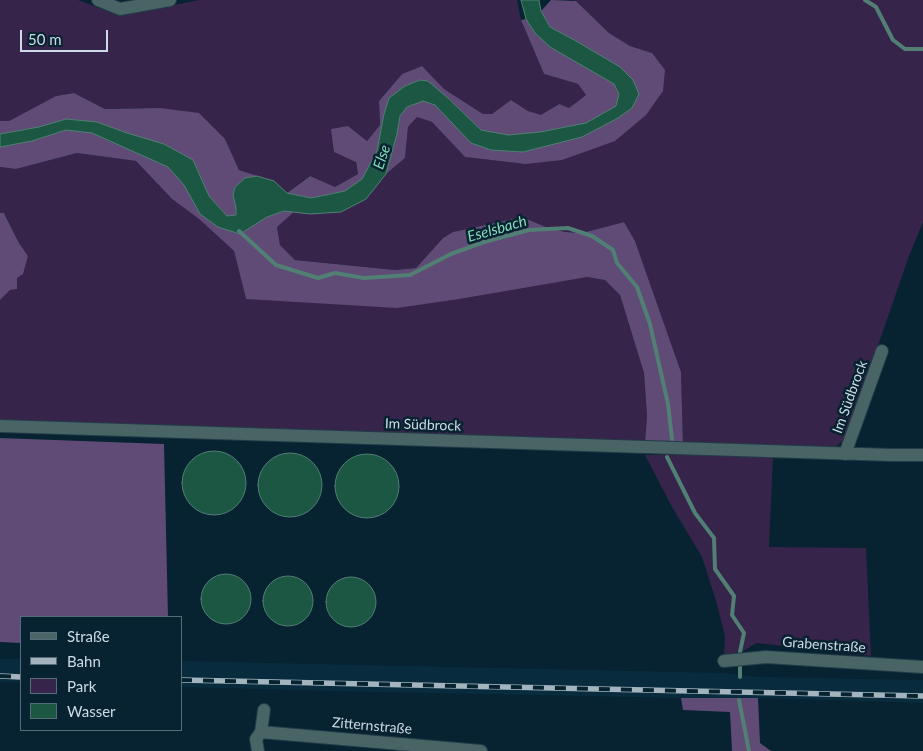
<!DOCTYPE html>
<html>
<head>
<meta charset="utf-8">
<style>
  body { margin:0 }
  #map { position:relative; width:923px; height:751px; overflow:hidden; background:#072230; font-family:Lato,sans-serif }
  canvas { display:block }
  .legend { position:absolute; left:20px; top:616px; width:162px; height:115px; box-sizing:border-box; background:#072230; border:1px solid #566c79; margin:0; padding:6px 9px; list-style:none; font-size:15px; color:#cddce6 }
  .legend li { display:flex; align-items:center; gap:10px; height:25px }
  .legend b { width:25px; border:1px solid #566c79 }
  .scale { position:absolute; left:20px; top:30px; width:88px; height:22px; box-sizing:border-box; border:2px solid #cddce6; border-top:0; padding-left:6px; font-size:15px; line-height:18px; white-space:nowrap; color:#cddce6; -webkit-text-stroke:4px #072230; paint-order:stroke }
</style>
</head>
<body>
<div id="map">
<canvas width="923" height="751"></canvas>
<ul class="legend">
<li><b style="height:6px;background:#496465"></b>Straße</li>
<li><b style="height:6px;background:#a3b4bf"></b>Bahn</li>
<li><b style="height:14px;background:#36244a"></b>Park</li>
<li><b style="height:14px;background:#1c5743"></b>Wasser</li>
</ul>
<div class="scale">50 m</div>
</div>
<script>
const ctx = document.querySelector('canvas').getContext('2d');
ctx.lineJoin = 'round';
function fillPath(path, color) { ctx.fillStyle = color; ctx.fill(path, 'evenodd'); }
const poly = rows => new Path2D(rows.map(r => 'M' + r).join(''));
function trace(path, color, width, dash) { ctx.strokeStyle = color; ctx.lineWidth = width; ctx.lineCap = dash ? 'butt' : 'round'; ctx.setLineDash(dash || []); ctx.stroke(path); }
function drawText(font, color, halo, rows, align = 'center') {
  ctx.font = font + ' Lato,sans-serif'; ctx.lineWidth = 5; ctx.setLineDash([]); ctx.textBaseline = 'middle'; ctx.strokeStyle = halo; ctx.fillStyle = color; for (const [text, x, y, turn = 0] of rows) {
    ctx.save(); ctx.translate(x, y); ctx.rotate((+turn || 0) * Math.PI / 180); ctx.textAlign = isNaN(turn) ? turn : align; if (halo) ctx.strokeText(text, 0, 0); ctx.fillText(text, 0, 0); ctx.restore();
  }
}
const built = poly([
  [0,659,21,659,21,682,0,682],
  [181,661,724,673,758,677,923,680,923,703,758,698,681,698,375,692,181,687]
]);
const green = poly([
  [0,0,78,0,120,16,199,0,517,0,521,20,544,74,578,84,586,95,569,108,558,104,541,116,528,111,511,100,492,114,483,114,444,89,422,66,402,74,379,101,380,125,367,141,348,126,358,174,335,187,309,176,287,193,274,181,239,170,225,139,160,108,105,109,74,93,56,96,9,121,0,121],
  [572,0,923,0,923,222,909,256,846,438,833,449,683,444,681,372,635,241,624,222,582,233,565,232,546,227,522,217,453,232,443,238,416,268,395,270,295,260,280,245,277,227,294,212,310,214,366,199,386,174,405,158,408,127,417,117,432,122,465,157,525,164,652,53,630,46,609,33,576,1],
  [77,153,136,161,172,199,199,219,234,251,246,299,587,277,605,280,620,295,644,373,647,416,645,443,0,421,0,300,10,290,28,256,19,243,5,214,0,213,0,167,16,169],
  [687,454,773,456,769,547,866,548,871,656,757,643,743,651,724,656,725,637,717,604,702,557,672,507,645,455]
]);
const forest = poly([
  [551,0,576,1,609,33,630,46,652,53,665,70,663,91,646,115,615,141,562,160,525,164,465,157,432,122,417,117,408,127,405,158,386,174,366,199,341,212,310,214,294,212,277,227,280,245,295,260,395,270,416,268,443,238,453,232,522,217,546,227,565,232,582,233,624,222,635,241,681,372,683,444,645,443,647,416,644,373,620,295,605,280,587,277,459,299,397,308,246,299,234,251,199,219,172,199,136,161,77,153,16,169,0,167,0,121,9,121,56,96,74,93,105,109,160,108,199,113,225,139,239,170,274,181,287,193,310,176,335,187,358,174,356,162,334,152,331,129,348,126,367,141,380,125,379,101,402,74,422,66,444,89,483,114,492,114,511,100,528,111,541,115,559,104,569,108,586,95,578,84,544,74,521,20,526,19,541,11],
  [0,213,4,213,19,243,28,256,23,274,17,278,17,289,10,290,0,300],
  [0,438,164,444,168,617,21,617,21,643,0,642],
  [681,698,758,698,760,743,771,751,732,751,730,712,683,710]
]);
const water = poly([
  [521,0,539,0,541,11,550,27,576,41,620,67,633,80,639,94,632,108,618,118,582,137,523,152,491,150,471,143,435,105,423,101,407,107,400,116,397,134,386,174,366,199,341,212,310,214,284,211,267,217,240,234,218,227,200,214,184,185,168,167,92,133,66,130,32,141,0,147,0,134,39,127,66,119,97,122,127,133,164,144,193,160,209,196,227,216,236,215,236,208,233,195,235,187,245,178,257,176,274,181,287,193,311,198,345,191,362,179,377,151,384,114,389,98,405,86,420,80,428,81,449,99,481,130,508,135,540,132,586,123,616,106,619,94,614,84,550,47,535,33,526,19,521,0],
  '182 483a32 32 0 1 1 64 0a32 32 0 1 1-64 0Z',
  '258 485a32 32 0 1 1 64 0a32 32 0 1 1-64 0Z',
  '335 486a32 32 0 1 1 64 0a32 32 0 1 1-64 0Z',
  '201 599a25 25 0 1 1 50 0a25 25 0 1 1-50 0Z',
  '263 601a25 25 0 1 1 50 0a25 25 0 1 1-50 0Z',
  '326 602a25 25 0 1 1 50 0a25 25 0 1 1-50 0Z'
]);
const stream = poly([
  [865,0,876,7,893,40,905,49,923,49],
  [239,231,276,265,318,278,335,273,364,278,410,275,451,254,484,242,529,230,568,228,592,236,613,250,617,263,637,287,650,324,661,373,668,404,672,439],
  [667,457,695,513,714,538,715,569,734,596,732,615,744,633,740,652],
  [740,677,740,663],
  [739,700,749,751]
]);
const street = poly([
  [98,0,120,9,170,0],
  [0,426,891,455,923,455],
  [845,454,882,351],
  [724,661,766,657,923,667],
  [261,732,481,751],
  [258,751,256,739,261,732,264,710]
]);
const rail = poly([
  [0,676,21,677],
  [181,680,923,696]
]);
const streetNames = [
  ["Im Südbrock",850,397,-70],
  ["Im Südbrock",423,425,2],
  ["Grabenstraße",824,645,4],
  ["Zitternstraße",372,726,5]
];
const waterNames = [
  ["Else",382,157,-72],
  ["Eselsbach",497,229,-16]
];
fillPath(built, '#082c3e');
fillPath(green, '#36244a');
fillPath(forest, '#5f4b75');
fillPath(water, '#1c5743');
trace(water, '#517f74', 1);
trace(stream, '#517f74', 4);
trace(street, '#233c49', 14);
trace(street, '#496465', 12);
trace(rail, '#a3b4bf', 5.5);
trace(rail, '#072230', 4, [11]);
drawText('14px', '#cddce6', '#072230', streetNames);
drawText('italic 15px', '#83ddb9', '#072230', waterNames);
</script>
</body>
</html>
